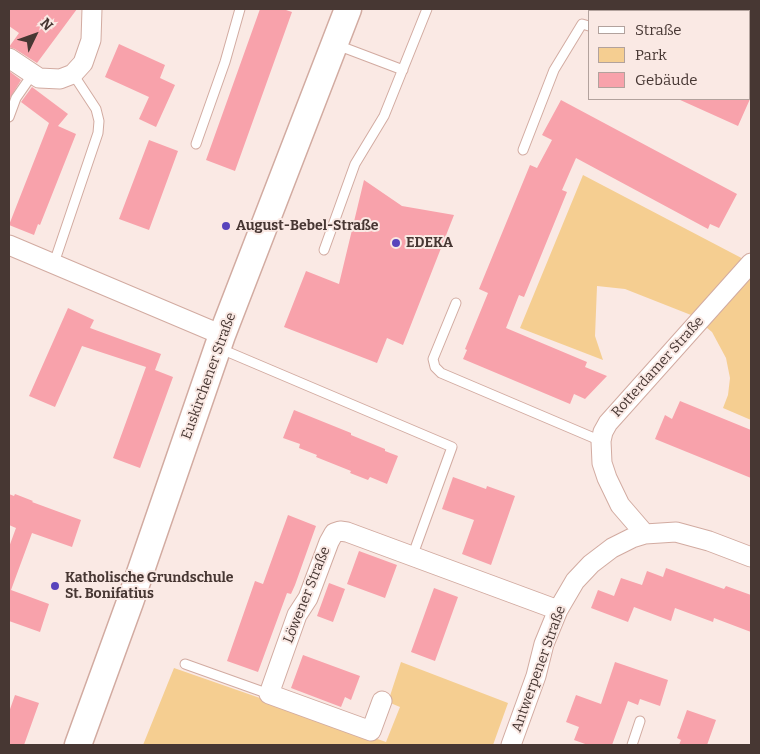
<!DOCTYPE html>
<html>
<head>
<meta charset="utf-8">
<style>
  body { margin:0 }
  #map { position:relative; width:760px; height:754px; overflow:hidden; background:#fae9e4; font-family:Bitter,serif }
  canvas { display:block }
  .frame { position:absolute; inset:0; border:10px solid #473733; pointer-events:none }
  .legend { position:absolute; left:588px; top:10px; width:162px; height:90px; box-sizing:border-box; background:#fae9e4; border:1px solid #b2a29d; margin:0; padding:6px 9px; list-style:none; font-size:15px; color:#473733 }
  .legend li { display:flex; align-items:center; gap:10px; height:25px }
  .legend b { width:25px; border:1px solid #b2a29d }
  .north { position:absolute; left:10px; top:10px; width:50px; height:50px; -webkit-text-stroke:4px #fae9e4; paint-order:stroke; rotate:48deg; font-size:14px; font-weight:700; line-height:20px; text-align:center; color:#473733 }
  .north::after { content:''; display:block; margin:auto; width:18px; height:22px; background:#473733; clip-path:polygon(50% 0,100% 100%,50% 72%,0 100%) }
</style>
</head>
<body>
<div id="map">
<canvas width="760" height="754"></canvas>
<div class="frame"></div>
<ul class="legend">
<li><b style="height:6px;background:#fff"></b>Straße</li>
<li><b style="height:14px;background:#f5ce91"></b>Park</li>
<li><b style="height:14px;background:#f8a2ab"></b>Gebäude</li>
</ul>
<div class="north">N</div>
</div>
<script>
const ctx = document.querySelector('canvas').getContext('2d');
ctx.lineJoin = 'round';
function fillPath(path, color) { ctx.fillStyle = color; ctx.fill(path, 'evenodd'); }
const poly = rows => new Path2D(rows.map(r => 'M' + r).join(''));
function trace(path, color, width, dash) { ctx.strokeStyle = color; ctx.lineWidth = width; ctx.lineCap = dash ? 'butt' : 'round'; ctx.setLineDash(dash || []); ctx.stroke(path); }
function drawText(font, color, halo, rows, align = 'center') {
  ctx.font = font + ' Bitter,serif'; ctx.lineWidth = 4; ctx.setLineDash([]); ctx.textBaseline = 'middle'; ctx.strokeStyle = halo; ctx.fillStyle = color; for (const [text, x, y, turn = 0] of rows) {
    ctx.save(); ctx.translate(x, y); ctx.rotate((+turn || 0) * Math.PI / 180); ctx.textAlign = isNaN(turn) ? turn : align; if (halo) ctx.strokeText(text, 0, 0); ctx.fillText(text, 0, 0); ctx.restore();
  }
}
const green = poly([
  [583,175,751,263,751,420,723,408,728,395,730,378,726,358,712,332,691,315,625,289,597,286,595,336,603,360,520,328],
  [401,662,508,703,493,745,143,745,174,668,386,742,400,707,388,702]
]);
const building = poly([
  [9,9,77,9,37,63,15,49,9,47,19,33,9,26],
  [260,9,283,9,292,12,235,171,206,160],
  [119,44,165,65,160,78,175,85,156,127,139,119,149,97,105,77],
  [9,71,21,80,9,100],
  [32,87,68,114,58,126,76,134,40,225,38,224,34,235,9,225,49,123,21,102],
  [678,99,750,99,738,126],
  [561,100,737,194,719,228,710,224,708,229,576,158,562,190,567,192,538,263,524,297,519,295,506,328,587,362,585,367,607,376,585,399,574,394,570,404,463,359,467,350,465,349,488,293,479,289,530,165,537,168,552,140,542,135],
  [149,140,178,151,149,230,119,219],
  [364,180,402,206,454,215,403,345,387,338,377,363,284,327,306,271,339,284],
  [68,308,94,320,90,328,161,354,155,370,173,377,140,468,113,458,146,367,82,346,55,407,29,396],
  [680,401,751,430,751,478,655,439,665,415,672,419],
  [294,410,351,433,351,435,385,449,385,451,398,456,387,484,370,477,368,480,350,473,351,471,316,457,317,455,299,448,300,444,283,438],
  [453,477,486,489,487,486,515,496,491,565,462,554,474,520,442,509],
  [9,494,14,496,15,494,33,501,32,502,81,520,72,547,32,533,11,590,49,604,40,632,9,621,9,547,16,528,9,525],
  [288,515,316,526,295,585,291,594,287,593,258,672,227,661,255,581,263,584],
  [359,551,397,565,385,598,347,584],
  [666,568,724,589,726,586,751,595,751,632,714,618,713,622,675,608,671,621,634,607,628,622,591,608,598,590,614,596,621,578,642,585,647,571,663,577],
  [329,583,345,589,333,622,317,616],
  [434,588,458,597,435,661,411,652],
  [303,655,360,676,351,700,345,697,341,707,291,688],
  [615,662,668,680,660,706,640,699,638,705,628,701,612,745,588,745,574,740,579,727,566,722,576,695,601,704],
  [15,695,39,703,24,745,9,745,9,712],
  [687,710,716,720,707,745,679,745,681,740,677,738]
]);
const lane = poly([
  [642,9,643,11],
  [337,45,403,70],
  [9,117,16,98,32,75],
  [196,144,225,62,240,9],
  [523,150,554,70,582,24,589,26],
  [324,250,355,164,384,116,427,9],
  [54,263,98,133,99,121,96,109,73,74],
  [456,303,433,359,435,367,441,373,601,441],
  [221,349,452,447,412,557],
  [185,664,269,694],
  [632,745,640,721]
]);
const street = poly([
  [9,58,39,78,60,79,73,74,83,63,91,40,92,9],
  [749,75,751,76],
  [9,245,222,335],
  [645,534,620,505,607,478,602,463,601,441,603,432,608,423,751,263],
  [382,701,371,731,269,694,297,615,308,598,329,542,334,533,340,531,347,532,558,610],
  [511,745,536,676,544,644,558,610,575,581,591,564,612,548,632,538,645,534,676,532,709,541,751,557]
]);
const secondary = poly([
  [78,745,130,602,222,335,348,9]
]);
const markers = [
  [226,226,5,"#5844bc"],
  [396,243,5,"#5844bc"],
  [55,586,5,"#5844bc"]
];
const poiNames = [
  ["August-Bebel-Straße",236,226],
  ["EDEKA",406,243],
  ["Katholische Grundschule",65,578],
  ["St. Bonifatius",65,594]
];
const streetNames = [
  ["Rotterdamer Straße",658,367,-48],
  ["Euskirchener Straße",209,376,-70],
  ["Löwener Straße",307,595,-68],
  ["Antwerpener Straße",539,669,-70]
];
fillPath(green, '#f5ce91');
fillPath(building, '#f8a2ab');
trace(lane, '#d2aba1', 11);
trace(street, '#d2aba1', 21);
trace(secondary, '#d2aba1', 29);
trace(lane, '#fff', 9);
trace(street, '#fff', 19);
trace(secondary, '#fff', 26);
for (const [x, y, r, color] of markers) { const dot = new Path2D(); dot.arc(x, y, r, 0, 2 * Math.PI); ctx.fillStyle = color; ctx.fill(dot); trace(dot, '#fae9e4', 2); }
drawText('bold 14px', '#473733', '#fae9e4', poiNames, 'left');
drawText('14px', '#473733', '#fae9e4', streetNames);
</script>
</body>
</html>
